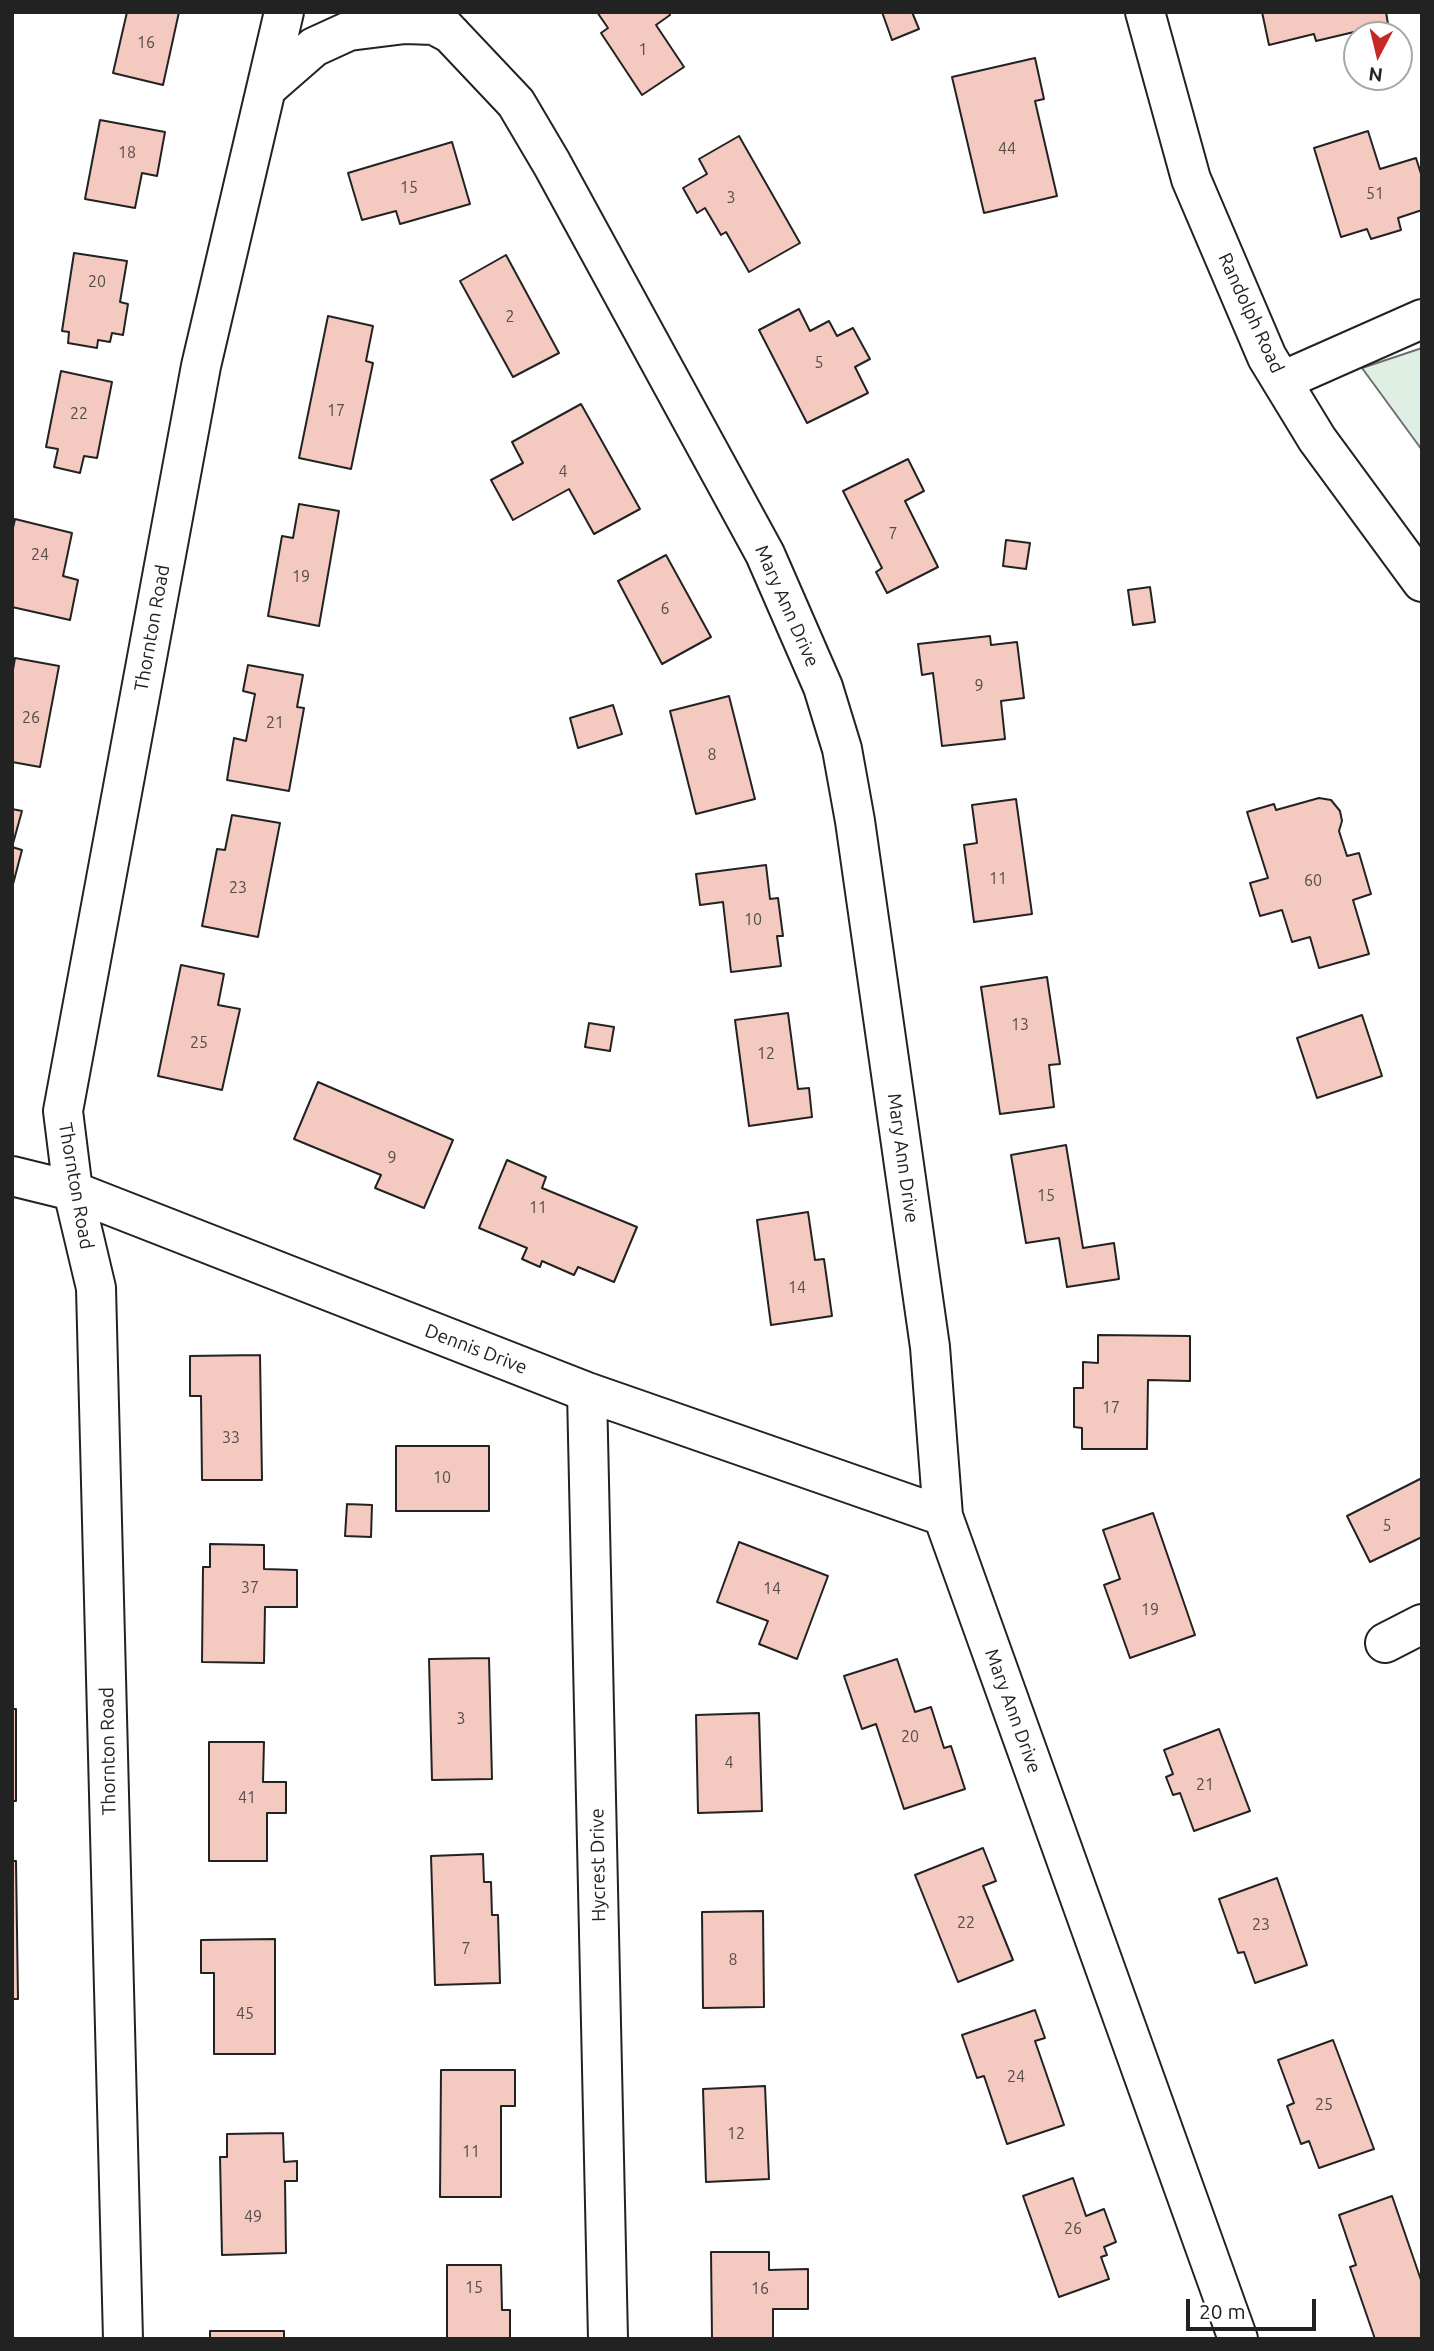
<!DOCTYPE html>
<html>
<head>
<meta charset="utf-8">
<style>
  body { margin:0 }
  #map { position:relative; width:1434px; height:2351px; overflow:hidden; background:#fff; font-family:Ubuntu,sans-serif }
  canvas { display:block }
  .frame { position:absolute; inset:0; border:14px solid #222; pointer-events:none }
  .north { position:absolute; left:1343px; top:21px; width:70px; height:70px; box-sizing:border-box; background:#fff; border:2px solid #a7a7a7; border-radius:50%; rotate:187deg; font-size:19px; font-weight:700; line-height:28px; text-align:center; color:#222 }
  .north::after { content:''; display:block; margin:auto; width:24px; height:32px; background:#c62828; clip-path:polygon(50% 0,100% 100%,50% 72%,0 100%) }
  .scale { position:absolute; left:1186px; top:2299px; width:130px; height:32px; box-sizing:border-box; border:4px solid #222; border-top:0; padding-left:9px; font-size:21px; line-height:24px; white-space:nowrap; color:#222; -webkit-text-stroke:5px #fff; paint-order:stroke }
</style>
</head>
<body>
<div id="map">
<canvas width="1434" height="2351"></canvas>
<div class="frame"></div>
<div class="north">N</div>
<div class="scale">20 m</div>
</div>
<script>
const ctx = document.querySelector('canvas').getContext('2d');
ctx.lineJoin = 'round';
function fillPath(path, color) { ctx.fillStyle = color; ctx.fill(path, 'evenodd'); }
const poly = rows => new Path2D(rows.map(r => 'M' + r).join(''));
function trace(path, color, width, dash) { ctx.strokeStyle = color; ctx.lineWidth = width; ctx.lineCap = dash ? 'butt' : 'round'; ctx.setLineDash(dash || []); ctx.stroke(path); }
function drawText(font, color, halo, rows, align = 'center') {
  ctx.font = font + ' Ubuntu,sans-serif'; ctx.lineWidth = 5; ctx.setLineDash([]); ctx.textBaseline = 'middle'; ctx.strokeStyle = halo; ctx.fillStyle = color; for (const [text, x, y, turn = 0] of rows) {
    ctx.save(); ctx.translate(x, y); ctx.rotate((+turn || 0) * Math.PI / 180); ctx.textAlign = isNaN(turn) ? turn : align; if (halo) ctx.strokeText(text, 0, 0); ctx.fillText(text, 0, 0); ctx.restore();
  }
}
const green = poly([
  [1422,348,1422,450,1362,368,1422,348]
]);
const building = poly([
  [127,12,179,12,163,85,113,73,127,12],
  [597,12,669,12,670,15,656,25,684,67,642,95,601,33,608,28,597,12],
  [882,12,912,12,919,29,892,40,882,12],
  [1262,12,1386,12,1388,24,1316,41,1314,34,1269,45,1262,12],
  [1035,58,1044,99,1035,101,1057,196,984,213,952,77,1035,58],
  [100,120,165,132,157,176,142,173,135,208,85,199,100,120],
  [1368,131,1380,169,1416,158,1422,177,1422,210,1398,218,1401,230,1371,239,1367,229,1341,237,1314,148,1368,131],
  [739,136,800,243,749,272,726,232,721,235,705,208,697,213,683,188,707,174,699,159,739,136],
  [452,142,470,204,400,224,396,211,362,220,348,173,452,142],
  [74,253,127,261,120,302,128,304,123,335,112,333,110,342,98,340,97,348,68,343,69,332,62,331,74,253],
  [506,255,559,353,513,377,460,281,506,255],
  [799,309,810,331,829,321,837,336,853,328,870,359,855,367,868,393,807,423,759,330,799,309],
  [328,316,373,326,366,361,373,363,351,469,299,458,328,316],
  [61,371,112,382,97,458,84,456,80,473,54,467,58,449,46,447,61,371],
  [581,404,640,509,594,534,569,489,513,520,491,480,523,463,512,442,581,404],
  [908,459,924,491,905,501,938,567,887,593,876,572,882,568,843,491,908,459],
  [299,504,339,511,319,626,268,616,282,536,293,538,299,504],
  [15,519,72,533,63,576,78,580,70,620,12,607,12,532,15,519],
  [1006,540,1030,543,1026,569,1003,566,1006,540],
  [666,555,711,637,662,664,618,581,666,555],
  [1150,587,1155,622,1133,625,1128,590,1150,587],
  [990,636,991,645,1017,642,1024,698,1001,701,1005,739,942,746,933,673,922,675,918,644,990,636],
  [15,658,59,666,40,767,12,762,12,675,15,658],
  [248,665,303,675,297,707,304,708,289,791,227,780,234,738,246,741,255,694,243,691,248,665],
  [729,696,755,799,696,814,670,711,729,696],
  [613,705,622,734,578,748,570,718,613,705],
  [1319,798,1331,800,1340,811,1342,821,1339,831,1347,856,1359,853,1371,894,1353,900,1369,954,1319,968,1310,937,1292,942,1282,910,1260,916,1250,883,1268,878,1247,812,1274,804,1276,810,1319,798],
  [1016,799,1032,914,974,922,964,845,977,843,972,805,1016,799],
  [12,809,22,811,12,847,22,850,12,888,12,809],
  [232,815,280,823,258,937,202,926,217,849,225,850,232,815],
  [766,865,770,899,778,898,783,936,777,936,781,966,731,972,723,902,700,905,696,874,766,865],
  [181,965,224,974,218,1005,240,1009,222,1090,158,1076,181,965],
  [1047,977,1060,1064,1049,1065,1054,1107,1000,1114,981,987,1047,977],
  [788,1013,798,1089,809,1088,812,1117,749,1126,735,1020,788,1013],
  [1362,1015,1382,1076,1317,1098,1297,1038,1362,1015],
  [589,1023,614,1027,610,1051,585,1047,589,1023],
  [318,1082,453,1140,424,1208,375,1188,381,1175,294,1139,318,1082],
  [1066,1145,1083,1248,1114,1243,1119,1279,1067,1287,1059,1238,1026,1243,1011,1155,1066,1145],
  [507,1160,546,1177,542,1188,637,1227,614,1282,578,1267,574,1275,542,1261,540,1267,522,1259,527,1248,479,1228,507,1160],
  [808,1212,815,1260,824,1259,832,1316,771,1325,757,1220,808,1212],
  [1098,1335,1190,1336,1190,1381,1148,1380,1147,1449,1082,1449,1082,1428,1074,1427,1074,1388,1083,1388,1083,1362,1098,1363,1098,1335],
  [260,1355,262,1480,202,1480,201,1396,190,1396,190,1356,260,1355],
  [396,1446,489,1446,489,1511,396,1511,396,1446],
  [1422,1478,1422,1537,1370,1562,1347,1516,1422,1478],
  [347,1504,372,1505,371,1537,345,1536,347,1504],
  [1153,1513,1195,1635,1130,1658,1104,1585,1120,1579,1103,1530,1153,1513],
  [739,1542,828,1576,797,1659,759,1644,768,1621,717,1602,739,1542],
  [210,1544,264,1545,264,1569,297,1570,297,1607,265,1607,264,1663,202,1662,203,1567,210,1567,210,1544],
  [489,1658,492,1779,432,1780,429,1659,489,1658],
  [897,1659,915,1712,931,1707,944,1748,951,1746,965,1789,904,1809,876,1724,862,1729,844,1676,897,1659],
  [12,1709,16,1709,16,1801,12,1801,12,1709],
  [759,1713,762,1811,698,1813,696,1715,759,1713],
  [1219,1729,1250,1811,1194,1831,1180,1793,1173,1795,1166,1777,1173,1774,1164,1750,1219,1729],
  [209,1742,264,1742,263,1782,286,1782,286,1813,267,1813,267,1861,209,1861,209,1742],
  [983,1848,996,1881,983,1886,1013,1960,958,1982,915,1875,983,1848],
  [483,1854,484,1882,491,1882,492,1915,498,1915,500,1983,435,1985,431,1856,483,1854],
  [12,1861,16,1861,18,1999,12,1999,12,1861],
  [1277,1878,1307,1965,1255,1983,1244,1952,1238,1953,1219,1899,1277,1878],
  [763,1911,764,2007,703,2008,702,1912,763,1911],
  [275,1939,275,2054,214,2054,214,1973,201,1973,201,1940,275,1939],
  [1035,2010,1045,2038,1035,2041,1064,2125,1007,2144,984,2076,977,2078,962,2035,1035,2010],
  [1333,2040,1374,2149,1319,2168,1309,2141,1301,2144,1287,2106,1294,2103,1278,2060,1333,2040],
  [441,2070,515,2070,515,2106,501,2106,501,2197,440,2197,441,2070],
  [765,2086,769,2179,706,2182,703,2089,765,2086],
  [283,2133,284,2162,297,2161,297,2181,285,2181,286,2253,222,2255,220,2157,227,2157,227,2134,283,2133],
  [1073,2178,1086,2216,1104,2209,1116,2242,1104,2247,1107,2255,1101,2257,1109,2279,1059,2297,1023,2196,1073,2178],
  [1392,2196,1422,2283,1422,2339,1375,2339,1350,2267,1356,2265,1339,2215,1392,2196],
  [711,2252,769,2252,769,2270,808,2269,808,2309,773,2309,773,2339,712,2339,711,2252],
  [447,2265,501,2265,502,2310,510,2310,510,2339,447,2339,447,2265],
  [210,2331,284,2331,284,2339,210,2339,210,2331]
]);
const street = poly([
  [430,12,516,103,552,164,765,554,823,687,842,749,855,821,930,1347,943,1516,1238,2339],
  [267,88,314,47,349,31,405,24,434,25,451,34],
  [1282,381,1422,319],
  [12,1176,73,1191,587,1392,943,1516],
  [587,1392,608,2339],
  [1385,1643,1422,1624],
  [123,2339,96,1288,73,1191,63,1111,201,366,284,12]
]);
const secondary = poly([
  [1145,12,1191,179,1267,357,1317,439,1422,582]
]);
const numberNames = [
  ["16",146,43],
  ["1",643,50],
  ["44",1007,149],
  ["18",127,153],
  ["15",409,188],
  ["51",1375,194],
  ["3",731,198],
  ["20",97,282],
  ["2",510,317],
  ["5",819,363],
  ["17",336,411],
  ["22",79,414],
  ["4",563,472],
  ["7",893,534],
  ["24",40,555],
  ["19",301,577],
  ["6",665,609],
  ["9",979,686],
  ["26",31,718],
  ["21",275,723],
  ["8",712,755],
  ["11",998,879],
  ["60",1313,881],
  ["23",238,888],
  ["10",753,920],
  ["13",1020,1025],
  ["25",199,1043],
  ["12",766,1054],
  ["9",392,1158],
  ["15",1046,1196],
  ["11",538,1208],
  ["14",797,1288],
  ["17",1111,1408],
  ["33",231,1438],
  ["10",442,1478],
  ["5",1387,1526],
  ["37",250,1588],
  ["14",772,1589],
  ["19",1150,1610],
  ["3",461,1719],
  ["20",910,1737],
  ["4",729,1763],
  ["21",1205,1785],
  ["41",247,1798],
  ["22",966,1923],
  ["23",1261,1925],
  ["7",466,1949],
  ["8",733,1960],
  ["45",245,2014],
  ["24",1016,2077],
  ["25",1324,2105],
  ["12",736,2134],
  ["11",471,2152],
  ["49",253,2217],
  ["26",1073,2229],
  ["15",474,2288],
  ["16",760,2289]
];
const streetNames = [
  ["Randolph Road",1251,313,65],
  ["Mary Ann Drive",787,606,66],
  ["Thornton Road",152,628,-80],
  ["Mary Ann Drive",903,1158,82],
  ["Thornton Road",76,1186,80],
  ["Dennis Drive",476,1349,21],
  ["Mary Ann Drive",1013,1711,70],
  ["Thornton Road",108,1751,-91],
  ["Hycrest Drive",598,1865,-91]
];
fillPath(green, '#e0efe3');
trace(green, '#6f6f6f', 2);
fillPath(building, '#f3c9c0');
trace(building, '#222', 2);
trace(street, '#222', 42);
trace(secondary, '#222', 42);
trace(street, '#fff', 38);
trace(secondary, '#fff', 38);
drawText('16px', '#564c4a', null, numberNames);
drawText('19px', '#222', '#fff', streetNames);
</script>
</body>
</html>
